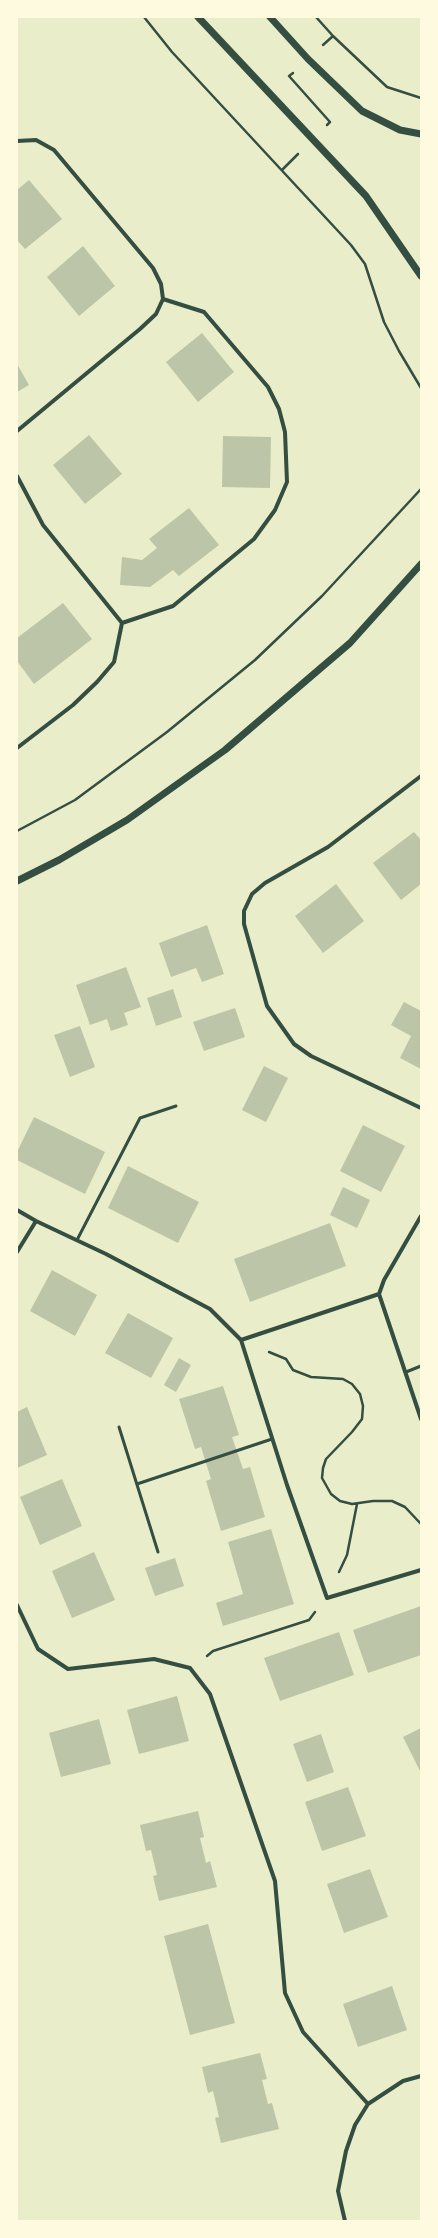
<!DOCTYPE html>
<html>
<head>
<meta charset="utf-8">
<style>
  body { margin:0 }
  #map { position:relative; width:438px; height:2238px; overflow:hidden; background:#e9edc9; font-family:"Source Sans 3",sans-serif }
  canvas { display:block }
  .frame { position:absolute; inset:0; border:18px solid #fefae0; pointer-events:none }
</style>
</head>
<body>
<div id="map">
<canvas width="438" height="2238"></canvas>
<div class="frame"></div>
</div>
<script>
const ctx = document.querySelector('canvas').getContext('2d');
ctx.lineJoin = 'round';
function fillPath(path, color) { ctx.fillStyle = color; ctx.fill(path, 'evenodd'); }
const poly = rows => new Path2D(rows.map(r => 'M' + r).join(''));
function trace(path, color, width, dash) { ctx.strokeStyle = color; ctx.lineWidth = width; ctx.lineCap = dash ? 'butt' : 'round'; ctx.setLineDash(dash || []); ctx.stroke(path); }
const building = poly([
  [29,180,62,219,25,249,17,240,17,190],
  [83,246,115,286,79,316,47,277],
  [202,333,234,372,198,402,166,362],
  [17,364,29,385,17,392],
  [89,435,122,474,85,504,53,465],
  [223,436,271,437,270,488,222,487],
  [189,508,219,545,179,576,173,570,150,587,120,585,122,557,142,560,157,548,149,539],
  [63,603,92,639,34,684,17,661,17,638],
  [414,832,421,840,421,884,401,900,373,863],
  [336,884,364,921,323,953,295,916],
  [207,925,224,974,202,982,196,968,171,977,159,943],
  [126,967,141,1007,124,1013,128,1025,111,1031,107,1019,90,1025,76,985],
  [173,989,182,1017,156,1026,147,998],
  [404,1002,421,1011,421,1069,400,1058,411,1036,391,1025],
  [235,1008,245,1037,204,1051,193,1022],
  [80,1026,95,1067,70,1077,54,1035],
  [264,1066,288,1078,266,1122,242,1110],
  [34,1117,105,1152,85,1194,17,1160,17,1152],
  [363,1125,405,1146,381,1192,340,1171],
  [128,1166,199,1202,178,1243,108,1208],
  [343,1187,370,1200,357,1228,330,1215],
  [330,1223,346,1266,250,1302,234,1259],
  [52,1270,97,1295,75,1336,30,1311],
  [128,1313,173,1338,151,1378,105,1353],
  [179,1358,191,1365,176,1392,164,1385],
  [223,1386,239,1435,232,1437,243,1469,250,1467,265,1517,221,1531,206,1481,211,1479,201,1447,195,1449,179,1399],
  [27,1407,47,1455,17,1468,17,1412],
  [62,1479,82,1526,40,1545,20,1497],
  [271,1529,294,1604,223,1626,216,1603,243,1594,228,1542],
  [94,1552,115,1600,72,1618,52,1571],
  [175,1558,184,1586,155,1596,145,1568],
  [421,1606,421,1655,368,1673,353,1630],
  [339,1632,354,1675,280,1701,264,1658],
  [177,1696,189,1741,139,1754,127,1710],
  [99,1719,111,1764,61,1777,49,1733],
  [421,1728,421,1773,403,1737],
  [321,1734,334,1772,307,1782,293,1744],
  [348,1787,366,1836,322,1851,305,1802],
  [198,1811,204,1837,200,1838,206,1863,210,1861,217,1887,159,1901,153,1876,157,1875,151,1850,146,1851,140,1825],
  [370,1869,388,1917,344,1933,327,1884],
  [208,1924,235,2023,190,2035,164,1936],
  [392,1986,407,2030,358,2047,343,2004],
  [260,2053,267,2079,262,2080,268,2104,272,2103,279,2129,221,2143,215,2118,219,2117,213,2091,208,2093,202,2067]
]);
const path = poly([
  [144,17,172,52,351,245,365,264,384,322,399,351,421,388],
  [316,17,333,36,387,87,421,98],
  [323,45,333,36],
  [293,73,289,76,330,122,327,125],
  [282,170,298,154],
  [17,831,75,800,167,732,255,660,322,596,421,489],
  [269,1352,286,1359,293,1370,311,1377,343,1379,352,1384,360,1394,363,1406,362,1419,352,1432,326,1459,323,1468,322,1478,331,1494,340,1501,352,1504,373,1501,392,1501,405,1507,421,1524],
  [339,1572,347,1555,357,1504],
  [207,1656,213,1651,309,1620,315,1612]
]);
const service = poly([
  [77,1240,140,1118,176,1106],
  [406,1372,421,1366],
  [119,1427,158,1552],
  [137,1484,272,1439]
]);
const minor = poly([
  [17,141,36,140,54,150,153,268,161,284,163,299,156,314,140,329,17,431],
  [17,476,43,525,122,623],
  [122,623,173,606,254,539,275,510,287,482,285,432,279,409,268,387,204,312,163,299],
  [17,748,73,705,97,682,114,662,122,623],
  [421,776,328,847,265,883,252,894,244,911,244,924,267,1006,294,1044,311,1056,421,1108],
  [17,1210,36,1221,106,1254,210,1309,241,1340,379,1294],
  [421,1216,384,1280,379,1294,421,1419],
  [17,1252,36,1221],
  [241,1340,287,1485,327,1598,421,1570],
  [17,1605,38,1649,68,1669,154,1659,190,1668,210,1694,275,1881,285,1993,303,2032,368,2104],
  [345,2221,338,2191,346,2151,355,2125,368,2104,403,2081,421,2076]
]);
const tertiary = poly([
  [198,17,366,196,421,276],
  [270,17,308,59,362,111,400,130,421,134],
  [17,881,59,860,127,820,225,750,350,643,421,564]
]);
fillPath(building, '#bcc5a7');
trace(path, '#344e41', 2.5);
trace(service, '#344e41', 3);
trace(minor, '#344e41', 4);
trace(tertiary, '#344e41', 7);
</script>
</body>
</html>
